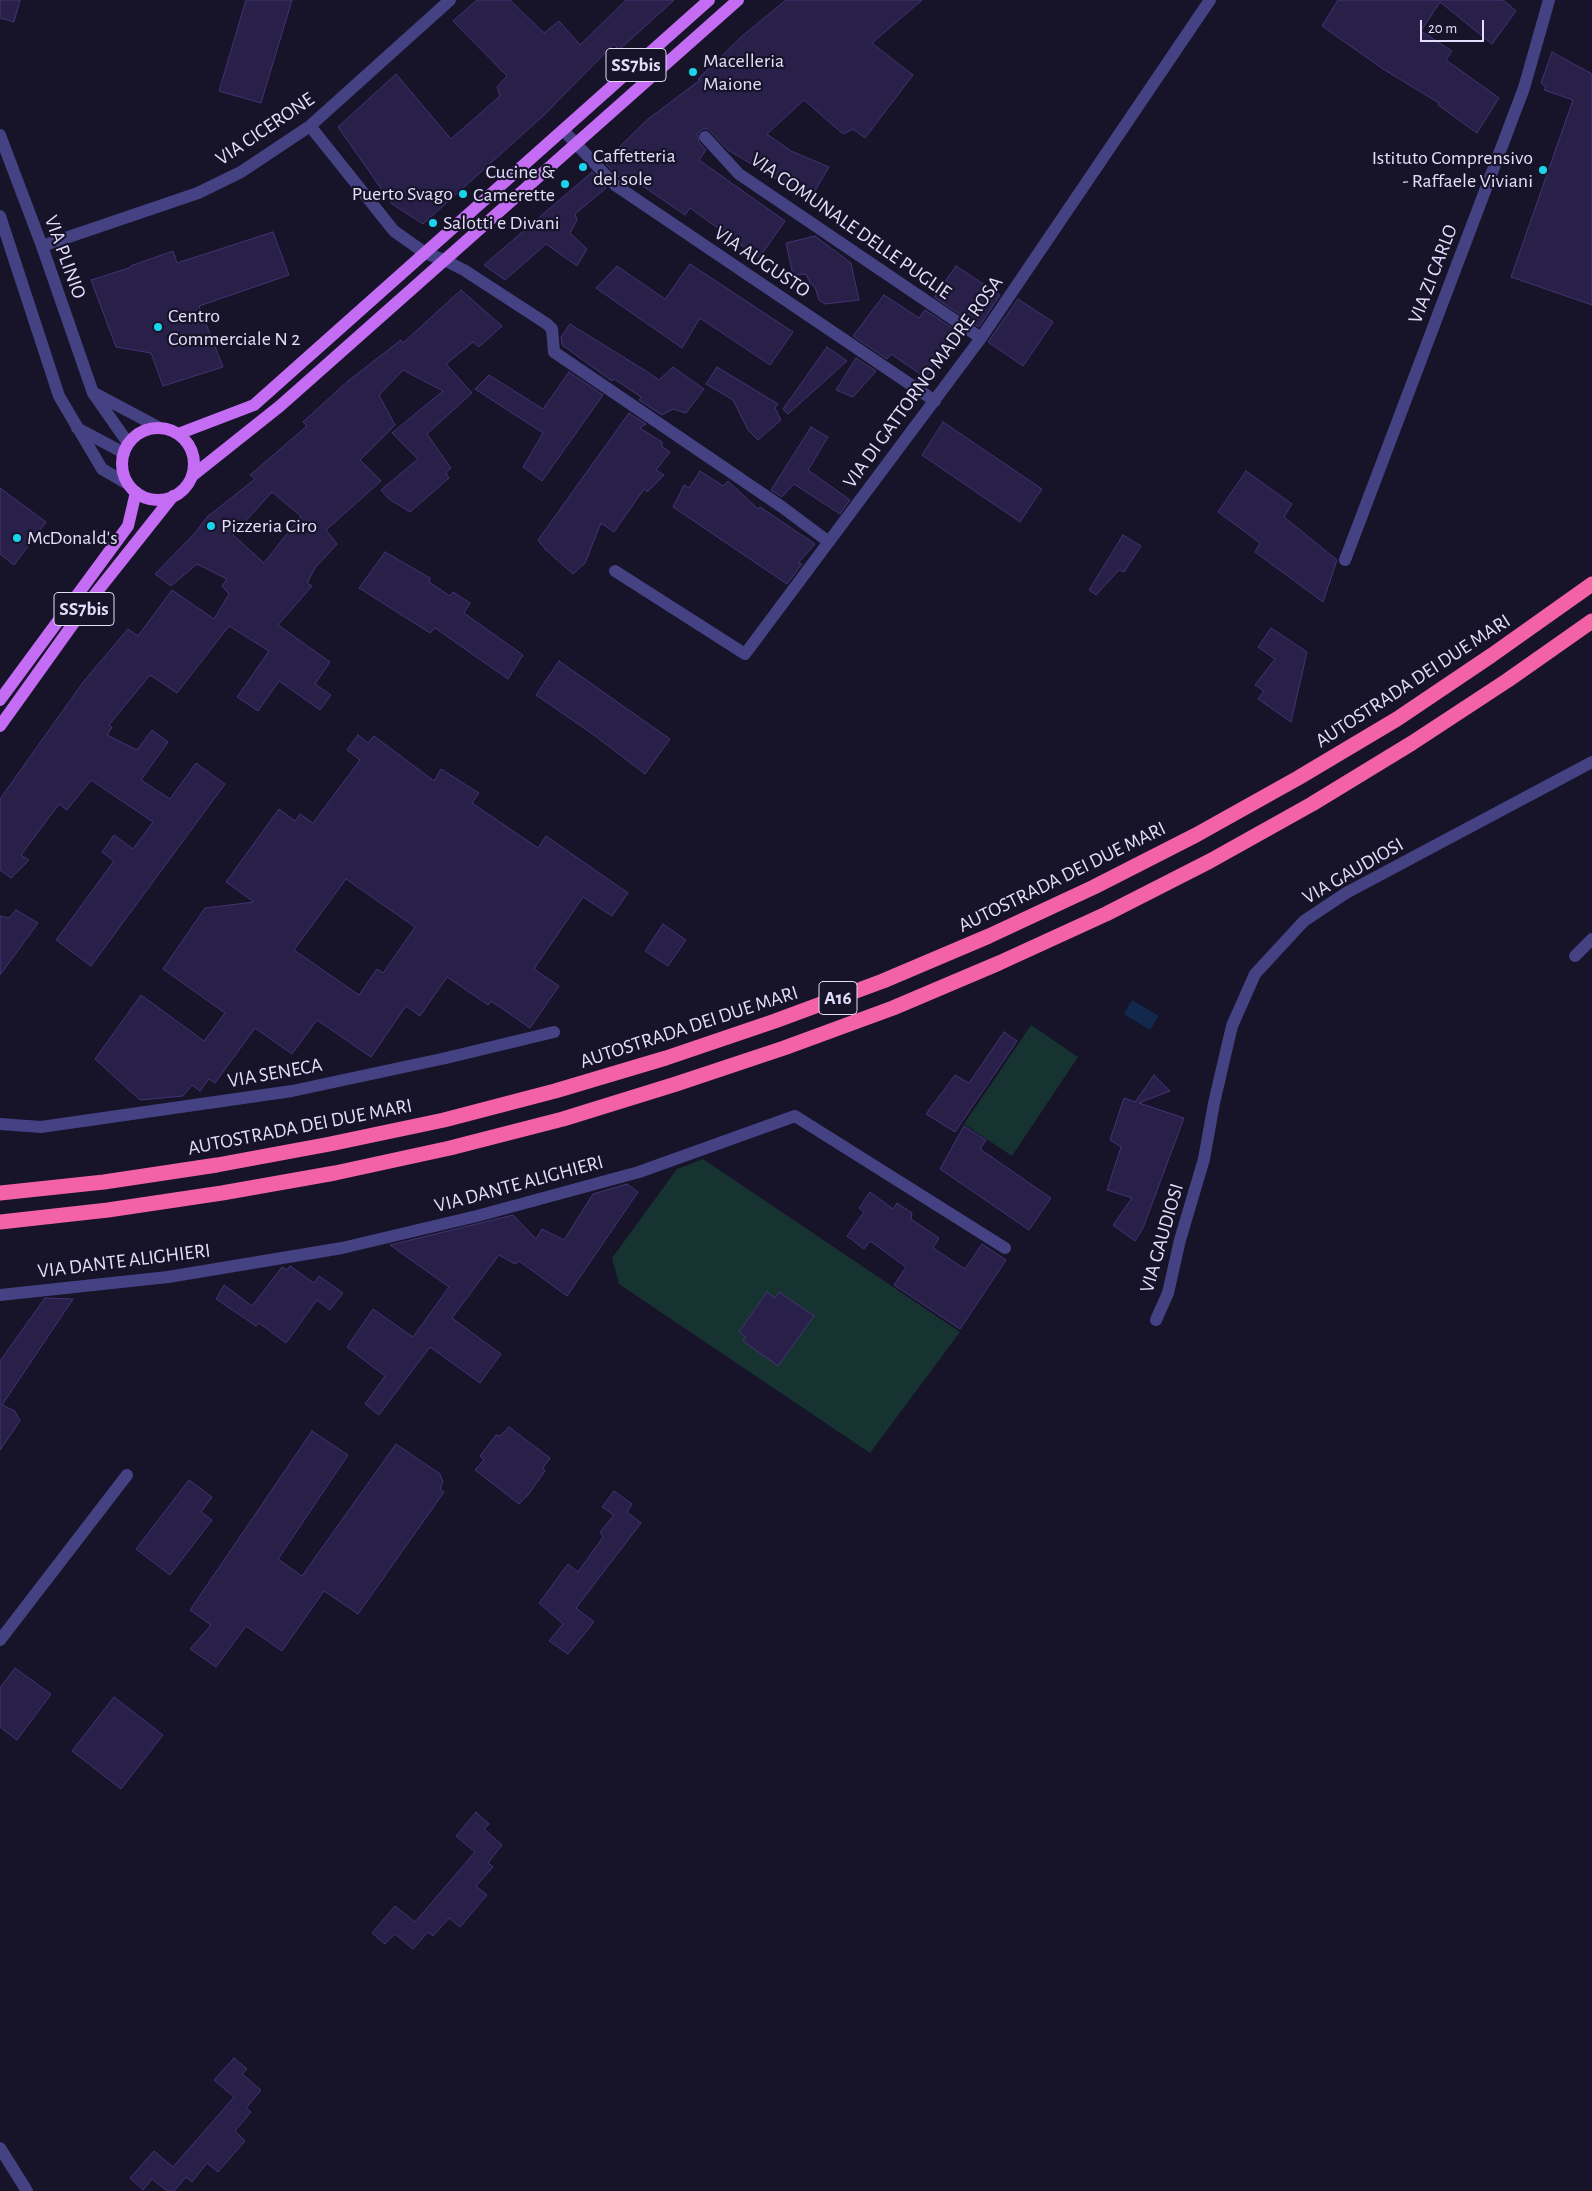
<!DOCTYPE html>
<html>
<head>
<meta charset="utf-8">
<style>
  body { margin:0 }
  #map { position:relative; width:1592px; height:2191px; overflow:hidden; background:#171329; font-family:"Alegreya Sans",sans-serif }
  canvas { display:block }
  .scale { position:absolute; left:1420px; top:20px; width:64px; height:22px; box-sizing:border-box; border:2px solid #e2defc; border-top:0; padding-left:6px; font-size:15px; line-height:18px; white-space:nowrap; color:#e2defc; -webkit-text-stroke:4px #171329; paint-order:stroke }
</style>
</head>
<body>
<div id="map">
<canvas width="1592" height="2191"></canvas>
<div class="scale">20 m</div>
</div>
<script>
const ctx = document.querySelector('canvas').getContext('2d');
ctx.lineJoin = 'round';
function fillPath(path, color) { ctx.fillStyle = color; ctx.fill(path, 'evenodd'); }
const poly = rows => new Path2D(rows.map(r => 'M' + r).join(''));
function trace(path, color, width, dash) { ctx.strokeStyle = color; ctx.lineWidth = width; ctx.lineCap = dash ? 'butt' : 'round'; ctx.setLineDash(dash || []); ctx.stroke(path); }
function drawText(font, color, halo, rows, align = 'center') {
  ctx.font = font + ' "Alegreya Sans",sans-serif'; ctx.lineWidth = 4.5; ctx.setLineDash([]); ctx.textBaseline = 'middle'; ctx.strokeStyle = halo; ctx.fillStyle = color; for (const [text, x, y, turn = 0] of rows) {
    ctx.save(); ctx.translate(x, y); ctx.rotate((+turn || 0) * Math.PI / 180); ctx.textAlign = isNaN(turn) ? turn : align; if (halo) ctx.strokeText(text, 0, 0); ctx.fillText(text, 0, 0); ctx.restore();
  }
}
const green = poly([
  [1031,1025,1078,1057,1012,1156,964,1124],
  [703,1159,960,1332,870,1453,619,1284,612,1258,677,1169]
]);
const water = poly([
  [1132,1000,1159,1016,1150,1030,1124,1014]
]);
const building = poly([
  [0,0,20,0,14,22,0,18,0,0],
  [246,0,292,0,261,103,219,91,246,0],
  [477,0,510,0,544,33,559,21,580,45,626,0,674,0,619,50,614,44,543,116,423,224,392,204,338,127,396,74,451,139,500,96,497,87,507,76,453,21,477,0],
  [786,0,922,0,872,43,913,75,865,138,853,129,843,134,804,100,767,134,791,151,829,167,810,199,728,150,708,129,703,129,697,134,699,142,706,150,699,160,785,221,759,258,690,208,685,215,624,173,619,177,604,162,647,120,700,80,698,79,741,37,786,0],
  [1338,0,1503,0,1516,11,1492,44,1440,2,1421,31,1452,51,1446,60,1499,98,1477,133,1438,105,1439,103,1383,69,1322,26,1338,0],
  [1552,52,1592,74,1592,305,1511,277,1573,100,1544,90,1546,87,1541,83,1552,52],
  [592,172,606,188,575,214,577,220,570,233,587,249,577,266,546,244,505,280,484,265,592,172],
  [273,232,289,275,199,306,223,367,163,386,151,353,116,347,91,280,129,268,133,265,173,251,177,263,273,232],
  [815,236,851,263,859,300,825,304,819,300,815,287,810,283,806,274,793,275,786,243,815,236],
  [690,264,793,332,770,365,700,318,682,348,596,288,617,266,665,299,690,264],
  [956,266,1000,295,979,327,934,297,956,266],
  [461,290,502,326,479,347,473,342,446,364,472,393,427,434,451,468,446,473,449,478,410,512,389,499,381,490,418,459,392,433,443,391,403,370,379,395,395,425,360,460,381,481,326,530,337,544,315,568,307,583,312,586,278,625,330,662,315,684,331,695,320,710,279,681,258,711,237,697,269,651,229,626,177,693,150,675,109,725,112,727,107,735,137,750,152,730,168,742,141,780,170,799,196,763,225,784,91,966,56,940,114,861,102,852,114,835,133,849,153,822,91,780,67,810,59,804,21,855,29,860,11,878,0,870,0,799,84,681,128,629,138,636,172,590,214,619,229,594,222,586,227,579,197,564,171,586,155,574,195,533,207,517,255,479,250,475,307,426,303,422,348,381,401,340,403,343,461,290],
  [272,492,301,516,264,563,233,535,272,492],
  [884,295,919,318,925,310,963,335,944,360,938,358,926,378,891,354,887,359,853,336,884,295],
  [1018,299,1053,322,1023,366,988,342,1018,299],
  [570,324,649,373,659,380,673,367,704,389,686,413,673,409,662,415,639,400,641,397,614,379,612,381,562,345,561,337,570,324],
  [827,347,847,361,788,414,783,409,827,347],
  [856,358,876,371,853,397,836,390,856,358],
  [717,367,778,404,775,408,781,420,758,440,748,430,733,400,706,384,717,367],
  [569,372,603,395,542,481,523,467,543,433,475,389,489,375,543,409,569,372],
  [629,413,646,424,640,428,662,442,662,447,670,452,656,470,664,475,647,492,644,489,614,532,601,523,585,563,573,574,545,549,538,540,629,413],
  [943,422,1042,489,1020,522,922,455,943,422],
  [811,427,828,437,808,470,850,500,840,514,794,484,782,497,771,490,811,427],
  [700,471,723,486,728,481,758,509,760,507,815,544,798,563,802,564,787,584,673,507,684,485,689,488,700,471],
  [1246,471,1292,504,1284,517,1337,560,1323,602,1255,552,1260,543,1218,512,1246,471],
  [0,488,46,522,14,565,0,554,0,488],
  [1123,535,1141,546,1124,572,1119,570,1096,595,1089,590,1123,535],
  [385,552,430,578,429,582,450,596,453,592,470,603,464,613,523,655,508,679,435,628,430,633,359,588,385,552],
  [1271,628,1307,652,1291,722,1258,699,1264,691,1255,685,1275,659,1258,647,1271,628],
  [559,661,670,739,645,774,594,735,536,695,559,661],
  [358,735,368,743,374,736,434,781,441,769,479,793,472,803,538,848,546,836,628,893,612,916,583,897,534,969,559,986,530,1028,491,1001,488,1005,447,977,420,1016,406,1006,371,1057,317,1020,292,1054,255,1028,215,1083,209,1079,200,1091,192,1085,183,1096,140,1100,95,1059,141,995,204,1041,225,1013,163,969,205,908,254,902,226,882,279,809,295,821,300,814,313,823,360,760,347,750,358,735],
  [346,879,415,927,383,973,377,969,359,995,294,950,346,879],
  [16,910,38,923,0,975,0,916,9,918,16,910],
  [663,924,686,940,668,966,645,951,663,924],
  [1004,1032,1017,1041,955,1132,926,1114,955,1075,969,1083,1004,1032],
  [1154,1075,1170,1091,1139,1103,1184,1118,1143,1228,1135,1241,1113,1225,1132,1198,1107,1190,1121,1147,1110,1140,1124,1098,1135,1102,1154,1075],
  [964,1126,986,1140,980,1149,1051,1198,1029,1230,940,1169,964,1126],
  [627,1184,638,1192,567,1296,519,1261,515,1264,499,1255,452,1318,501,1354,480,1383,430,1347,379,1415,365,1404,385,1376,347,1347,373,1309,413,1337,449,1287,390,1245,513,1215,536,1239,542,1229,564,1240,593,1194,627,1184],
  [870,1192,893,1209,897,1203,912,1213,911,1219,939,1238,933,1248,965,1269,982,1244,1006,1260,960,1329,894,1285,906,1267,870,1241,864,1249,847,1236,864,1212,859,1208,870,1192],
  [290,1266,314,1283,319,1276,343,1293,330,1310,317,1300,286,1343,259,1323,256,1326,216,1299,224,1285,252,1306,282,1267,287,1270,290,1266],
  [767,1292,775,1298,779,1292,814,1316,778,1366,743,1341,746,1337,739,1332,767,1292],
  [45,1298,73,1299,2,1405,15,1411,20,1421,0,1450,0,1361,45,1298],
  [509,1427,550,1458,543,1468,545,1471,528,1495,519,1504,475,1470,484,1460,480,1456,496,1435,500,1436,509,1427],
  [312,1431,348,1455,278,1559,302,1576,396,1444,440,1474,443,1482,440,1489,444,1492,358,1614,324,1591,282,1651,246,1626,216,1667,190,1649,211,1625,190,1610,312,1431],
  [189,1480,212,1497,201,1512,212,1520,170,1575,136,1549,189,1480],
  [614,1491,632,1504,627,1512,641,1523,576,1608,594,1622,568,1654,549,1641,563,1624,539,1603,568,1564,578,1572,603,1537,600,1532,614,1515,602,1507,614,1491],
  [15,1668,51,1694,17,1740,0,1727,0,1688,15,1668],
  [114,1697,163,1735,121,1789,72,1751,114,1697],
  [476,1812,489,1824,484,1829,502,1845,488,1863,493,1867,476,1886,487,1895,460,1927,449,1918,433,1936,428,1932,413,1949,395,1934,385,1944,372,1933,395,1906,415,1922,475,1852,456,1836,476,1812],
  [234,2058,247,2069,242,2074,261,2090,246,2108,251,2112,235,2131,245,2141,218,2172,207,2163,192,2182,186,2177,174,2191,167,2191,152,2179,143,2190,130,2178,154,2151,173,2167,234,2097,214,2080,234,2058]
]);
const minor = poly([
  [310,126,394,231,425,253,444,260,464,270,547,324,552,329,554,352,782,507,829,542],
  [563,130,615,185,935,401],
  [705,137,739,174,981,338],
  [0,216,59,396,102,469,128,484],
  [42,246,198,193,241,172,310,126,450,0],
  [77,428,124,453],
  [1345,560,1524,88,1549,0],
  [615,571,745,654,981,338,1210,0],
  [1575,956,1592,939],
  [0,1124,41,1127,292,1091,446,1058,554,1032],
  [0,1295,168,1277,342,1248,477,1216,639,1172,795,1116,1005,1248],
  [1156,1320,1168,1293,1180,1240,1204,1159,1214,1103,1232,1026,1255,974,1304,921,1346,893,1592,762],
  [0,1640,127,1475],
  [0,2148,27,2191]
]);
const tertiary = poly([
  [0,135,42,246,93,393,128,443],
  [96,394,160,428]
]);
const primary = poly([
  '122 464a36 36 0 1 1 72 0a36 36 0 1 1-72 0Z',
  [178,434,254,405,709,0],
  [192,476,280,406,738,0],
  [0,700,128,526,136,492],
  [0,726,88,603,173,496]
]);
const motorway = poly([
  [0,1193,104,1182,217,1165,330,1144,444,1120,555,1091,666,1058,775,1021,883,981,989,936,1094,887,1196,835,1298,778,1397,719,1492,655,1592,584],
  [0,1222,108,1210,222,1193,335,1173,450,1148,563,1119,676,1084,784,1048,893,1008,999,963,1106,914,1210,861,1312,804,1412,743,1508,680,1592,621]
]);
const markers = [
  [693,72,5,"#19d4ed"],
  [583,167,5,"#19d4ed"],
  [1543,170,5,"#19d4ed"],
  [565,184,5,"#19d4ed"],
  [463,194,5,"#19d4ed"],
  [433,223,5,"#19d4ed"],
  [158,327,5,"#19d4ed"],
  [211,526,5,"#19d4ed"],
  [17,538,5,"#19d4ed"]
];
const shields = [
  [636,65,60],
  [84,609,60],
  [838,998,38]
];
const shieldNames = [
  ["SS7bis",636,65],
  ["SS7bis",84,609],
  ["A16",838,998]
];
const poiNames = [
  ["Macelleria",703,61],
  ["Maione",703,84],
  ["Caffetteria",593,156],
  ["del sole",593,179],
  ["Istituto Comprensivo",1533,158,"right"],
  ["- Raffaele Viviani",1533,181,"right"],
  ["Cucine &",555,172,"right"],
  ["Camerette",555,195,"right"],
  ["Puerto Svago",453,194,"right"],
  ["Salotti e Divani",443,223],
  ["Centro",168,316],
  ["Commerciale N 2",168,339],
  ["Pizzeria Ciro",221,526],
  ["McDonald's",27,538]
];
const streetNames = [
  ["VIA CICERONE",265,129,-34],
  ["VIA COMUNALE DELLE PUGLIE",851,226,35],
  ["VIA PLINIO",65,257,70],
  ["VIA AUGUSTO",762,262,34],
  ["VIA ZI CARLO",1433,274,-69],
  ["VIA DI GATTORNO MADRE ROSA",923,382,-54],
  ["AUTOSTRADA DEI DUE MARI",1413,681,-33],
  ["VIA GAUDIOSI",1353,871,-30],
  ["AUTOSTRADA DEI DUE MARI",1062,877,-26],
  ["AUTOSTRADA DEI DUE MARI",689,1027,-18],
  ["VIA SENECA",275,1073,-10],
  ["AUTOSTRADA DEI DUE MARI",300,1127,-11],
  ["VIA DANTE ALIGHIERI",519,1184,-15],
  ["VIA GAUDIOSI",1162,1238,-74],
  ["VIA DANTE ALIGHIERI",124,1261,-7]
];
fillPath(green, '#163332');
fillPath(water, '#13284d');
fillPath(building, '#292049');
trace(building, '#423473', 1);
trace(minor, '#454284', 12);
trace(tertiary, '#454284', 12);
trace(primary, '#c46df4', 12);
trace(motorway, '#f362a5', 15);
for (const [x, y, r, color] of markers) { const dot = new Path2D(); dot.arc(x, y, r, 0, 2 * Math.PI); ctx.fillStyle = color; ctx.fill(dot); trace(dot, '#171329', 2); }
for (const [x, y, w] of shields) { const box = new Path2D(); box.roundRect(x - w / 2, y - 16.5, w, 33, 4); ctx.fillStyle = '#171329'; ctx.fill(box); trace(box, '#e2defc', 1); }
drawText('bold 19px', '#e2defc', null, shieldNames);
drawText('20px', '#e2defc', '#171329', poiNames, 'left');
drawText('20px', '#e2defc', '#171329', streetNames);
</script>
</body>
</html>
